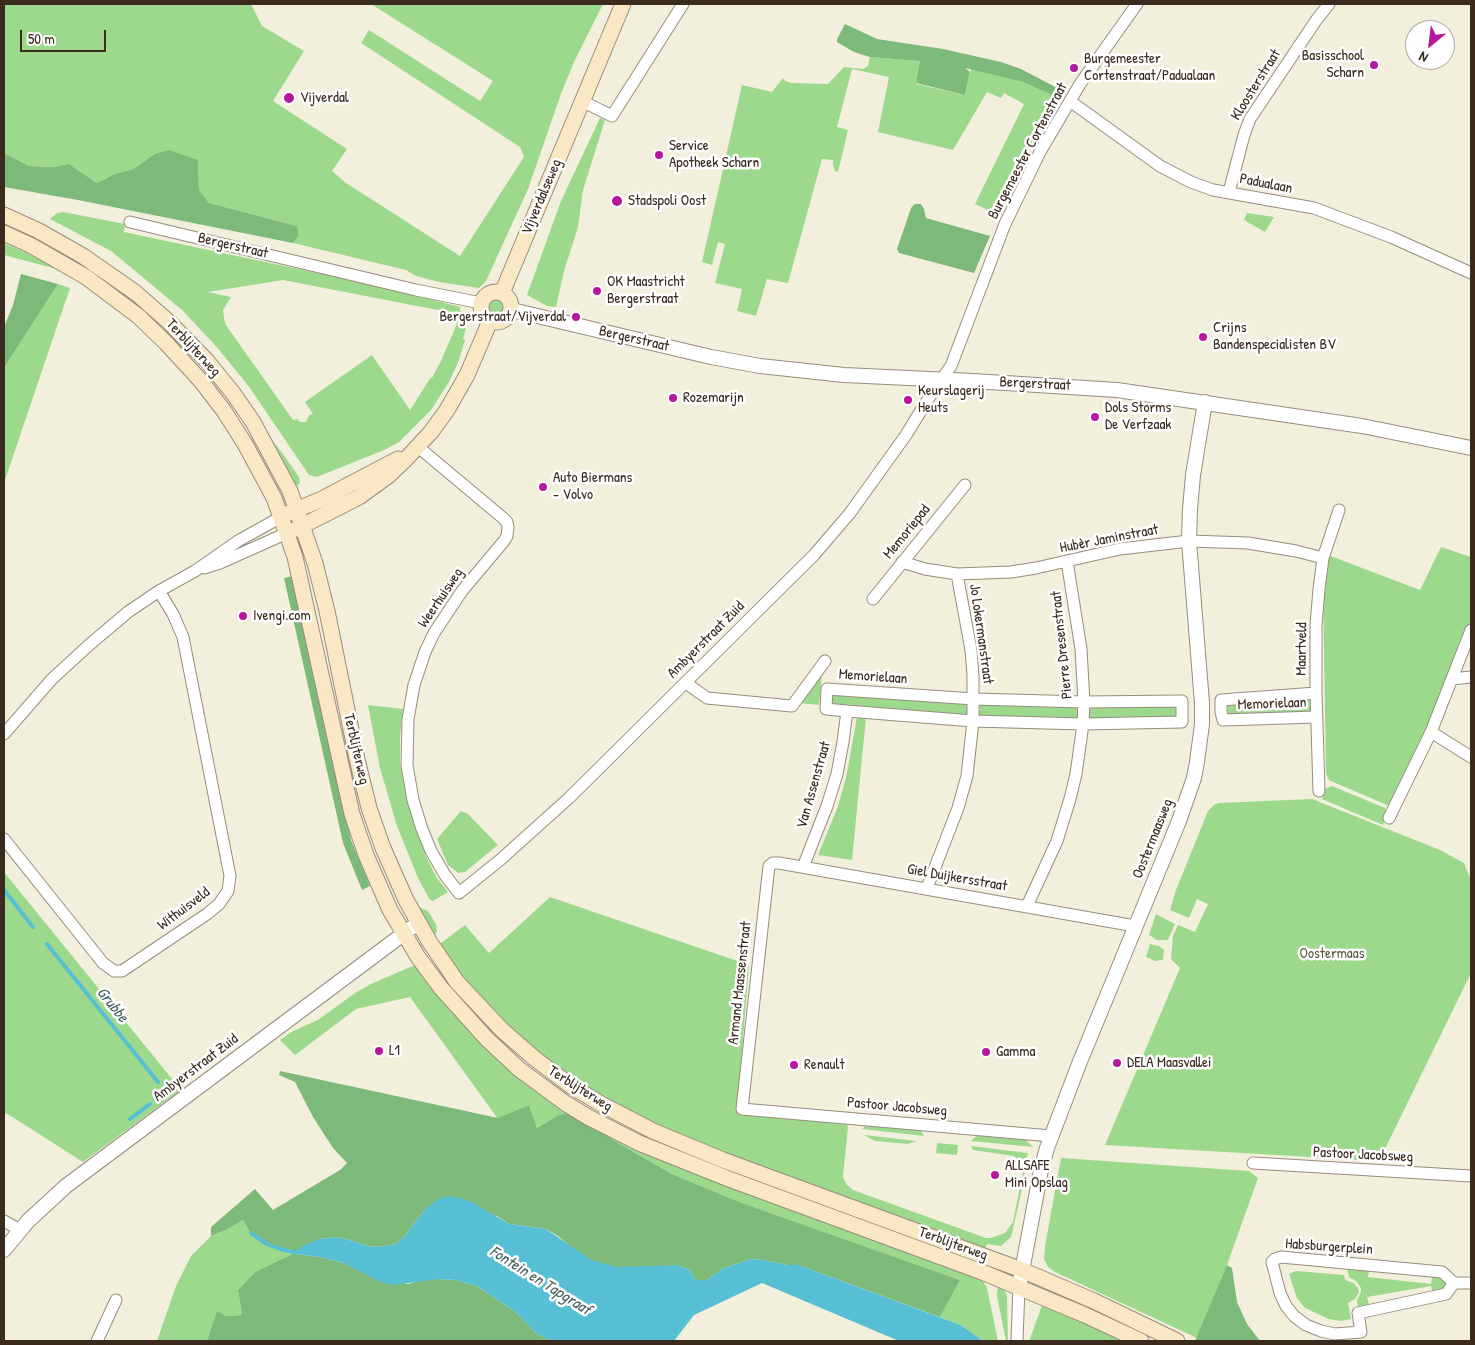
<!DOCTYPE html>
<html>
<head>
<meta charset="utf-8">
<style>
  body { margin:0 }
  #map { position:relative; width:1475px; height:1345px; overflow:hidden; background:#f3efdd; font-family:"Patrick Hand",sans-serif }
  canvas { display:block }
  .frame { position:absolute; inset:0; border:5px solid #3b2a1e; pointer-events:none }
  .north { position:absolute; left:1405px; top:20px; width:50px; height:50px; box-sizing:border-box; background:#fff; border:1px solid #b1aaa5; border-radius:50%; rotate:209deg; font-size:14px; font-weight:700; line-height:20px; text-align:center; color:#3b2a1e }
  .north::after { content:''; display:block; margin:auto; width:18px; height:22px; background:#b5179e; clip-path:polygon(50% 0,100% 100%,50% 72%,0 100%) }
  .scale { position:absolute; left:20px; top:30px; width:86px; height:22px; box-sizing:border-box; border:2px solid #3b2a1e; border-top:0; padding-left:6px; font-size:15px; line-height:18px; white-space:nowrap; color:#3b2a1e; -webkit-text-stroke:4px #fff; paint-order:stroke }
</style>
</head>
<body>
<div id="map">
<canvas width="1475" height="1345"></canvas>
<div class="frame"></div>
<div class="north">N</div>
<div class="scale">50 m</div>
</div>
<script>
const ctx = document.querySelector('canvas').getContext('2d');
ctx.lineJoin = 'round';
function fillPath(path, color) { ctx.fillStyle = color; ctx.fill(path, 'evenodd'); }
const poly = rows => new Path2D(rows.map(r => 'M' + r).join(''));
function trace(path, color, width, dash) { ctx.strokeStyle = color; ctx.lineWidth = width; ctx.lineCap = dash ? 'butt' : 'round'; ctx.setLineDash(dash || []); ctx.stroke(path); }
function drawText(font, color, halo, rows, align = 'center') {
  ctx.font = font + ' "Patrick Hand",sans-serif'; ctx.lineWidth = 5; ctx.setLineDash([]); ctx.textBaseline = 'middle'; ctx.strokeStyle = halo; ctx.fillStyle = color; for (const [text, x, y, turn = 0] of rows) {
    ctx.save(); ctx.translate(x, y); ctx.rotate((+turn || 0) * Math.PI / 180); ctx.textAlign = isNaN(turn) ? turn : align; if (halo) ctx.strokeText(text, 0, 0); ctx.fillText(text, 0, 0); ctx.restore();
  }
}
const green = poly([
  [4,4,251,4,262,26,304,51,273,101,347,149,332,171,346,183,460,256,524,157,520,147,361,43,369,30,480,101,493,81,371,4,603,4,574,62,562,91,528,189,486,281,479,288,439,282,416,276,406,270,293,243,299,235,297,226,209,203,199,191,198,161,155,154,133,169,115,174,97,183,69,164,53,167,29,166,4,153],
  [870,57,920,61,916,84,965,95,971,69,1023,82,1059,98,1048,120,1041,125,1015,176,1016,181,998,215,975,204,1024,104,1004,93,1001,98,987,92,953,150,878,132,889,77,852,69,837,127,848,130,838,172,835,171,833,165,833,160,822,159,788,283,767,279,756,316,737,311,742,289,715,283,725,244,718,242,712,265,702,262,742,85,772,92,783,78,785,81,792,83,828,84,844,67,863,69,868,66],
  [600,118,605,120,583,190,578,227,564,271,556,307,547,306,527,295,561,201],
  [63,212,125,224,124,232,383,287,460,307,460,311,467,314,468,320,463,339,465,340,459,360,449,382,431,410,399,442,384,450,317,477,309,475,250,388,216,346,182,310,111,251,50,219,57,213],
  [283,280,448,312,455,317,457,320,456,326,441,361,432,378,431,377,410,410,372,355,305,402,313,414,309,415,306,422,300,422,297,419,293,420,226,325,224,318,223,310,231,297,208,292],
  [1247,213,1274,217,1265,232,1244,220],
  [4,243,50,264,60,270,4,255],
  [58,284,70,288,4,483,4,368],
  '486 308a10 10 0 1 1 20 0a10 10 0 1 1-20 0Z',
  [265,431,283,454,299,477,300,482,299,485,294,485],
  [1441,547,1471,557,1471,626,1392,807,1333,782,1329,780,1326,774,1323,592,1328,555,1420,590],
  [822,674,819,705,799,703],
  [832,693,968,702,967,717,834,706,830,698],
  [1311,698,1312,715,1228,715,1227,706,1232,702],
  [980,702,1079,705,1079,720,979,717],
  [368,705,403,709,400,736,400,763,408,804,426,857,437,878,448,892,433,901,430,900,426,893,418,878,397,826,380,768],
  [1175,705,1179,708,1176,721,1089,721,1090,706],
  [857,717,866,717,852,860,818,855,837,809,846,778],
  [1332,786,1385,808,1387,812,1383,825,1322,799,1325,789],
  [1312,799,1440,850,1464,863,1471,880,1471,973,1379,1161,1105,1145,1180,968,1171,959,1173,936,1178,925,1195,932,1208,904,1197,899,1189,918,1170,910,1176,890,1208,811,1214,805,1219,803],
  [461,811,468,814,498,845,465,872,458,873,448,865,437,839],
  [4,872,181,1090,83,1162,6,1113,4,1116],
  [550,897,749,965,737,1112,739,1115,841,1122,846,1123,848,1127,843,1177,847,1185,853,1190,986,1238,991,1238,1005,1233,1013,1222,1023,1172,1021,1164,1014,1156,973,1150,971,1146,1028,1153,1021,1194,1011,1237,1001,1246,987,1244,984,1251,667,1132,553,1069,481,1001,437,946,465,925,489,953],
  [419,907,428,911,436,924,437,932,432,938,415,909],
  [1156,914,1175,924,1168,940,1157,940,1149,935],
  [1150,944,1159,946,1164,950,1163,960,1155,961,1146,957],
  [415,965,450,1011,454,1009,572,1111,981,1277,987,1288,998,1341,983,1341,961,1325,940,1317,960,1280,742,1203,672,1174,618,1143,572,1111,557,1116,537,1128,529,1105,498,1119,410,997,356,1009,295,1055,280,1040,293,1031,318,1020,355,993,371,984],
  [868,1124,921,1131,924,1136,862,1129],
  [864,1135,917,1141,907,1144,897,1143,875,1141],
  [977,1135,1026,1140,1033,1147,971,1141],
  [937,1143,958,1145,957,1155,936,1153],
  [1061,1158,1249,1171,1258,1178,1227,1265,1197,1338,1055,1272,1048,1267,1044,1259,1045,1246],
  [243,1220,251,1234,266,1244,294,1254,255,1272,238,1290,242,1315,224,1316,217,1312,207,1341,157,1341,176,1286,191,1256,211,1236,228,1229],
  [1347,1268,1369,1270,1368,1277,1431,1284,1432,1277,1444,1278,1448,1283,1447,1288,1433,1293,1431,1286,1367,1297,1369,1305,1358,1307,1357,1300,1361,1292,1361,1288,1356,1281,1349,1277],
  [1296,1271,1344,1275,1345,1280,1354,1283,1358,1288,1359,1292,1355,1299,1348,1303,1351,1319,1341,1321,1329,1319,1305,1308,1297,1298,1289,1274],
  [998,1284,1004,1288,1007,1296,1008,1341,1006,1341,997,1296],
  [1043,1303,1129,1341,1029,1341]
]);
const forest = poly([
  [845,24,877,39,943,49,1001,62,1021,69,1063,91,1059,98,1023,82,965,68,970,72,965,95,916,83,920,61,870,57,854,52,837,42,837,39],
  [169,150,198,160,199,190,209,203,297,226,299,235,293,243,78,200,4,187,4,153,29,166,53,167,69,164,97,183,115,174,133,169,155,154],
  [915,204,921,204,924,209,926,218,990,236,974,273,899,253,897,249,911,208],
  [21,274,58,284,4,368,4,327,13,305],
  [293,576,351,840,370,886,362,890,343,843,284,578],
  [280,1071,498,1118,529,1105,537,1128,557,1116,572,1111,618,1143,672,1174,742,1203,960,1280,940,1317,798,1265,787,1265,763,1260,751,1259,724,1268,705,1281,699,1281,694,1279,690,1270,678,1265,631,1268,617,1267,602,1264,591,1260,576,1251,558,1236,546,1229,509,1224,497,1216,426,1208,405,1236,396,1244,380,1247,368,1246,353,1241,336,1237,319,1239,295,1254,321,1257,343,1263,362,1272,408,1284,423,1280,439,1279,456,1280,477,1286,517,1313,537,1334,552,1341,207,1341,217,1311,225,1316,242,1315,238,1290,255,1272,293,1254,266,1244,251,1234,243,1220,228,1229,211,1236,211,1227,255,1189,273,1210,340,1170,347,1163,333,1148,313,1117,295,1082,279,1075],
  [1227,1265,1232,1268,1237,1302,1247,1324,1260,1341,1195,1341]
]);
const water = poly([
  [447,1196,460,1198,472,1202,509,1224,546,1229,591,1260,617,1267,678,1265,690,1270,694,1279,705,1281,724,1268,751,1259,763,1260,787,1265,798,1265,961,1325,983,1341,899,1341,762,1283,694,1315,674,1341,552,1341,537,1334,517,1313,477,1286,456,1280,439,1279,393,1285,380,1282,343,1263,321,1257,294,1254,303,1246,319,1239,336,1237,353,1241,368,1246,380,1247,396,1244,405,1236,426,1208,438,1199]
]);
const stream = poly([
  [4,890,33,927],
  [47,944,158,1082],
  [130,1119,150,1104],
  [251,1233,267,1244,280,1249,294,1252,302,1251]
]);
const minor = poly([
  [582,101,612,116,683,4],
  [1070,101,1160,166,1191,182,1213,190,1314,208,1391,237,1471,273],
  [1229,192,1244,135,1250,119,1317,19,1329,4],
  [130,222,416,290,481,303],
  [417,446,503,518,507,522,508,527,507,536,504,541,462,591,434,633,425,652,414,685,408,719,407,765,413,800,422,829,431,851,445,875,459,893,500,860,569,798,814,555,850,513,906,435,930,396,951,366,1005,224,1040,152,1080,84,1137,4],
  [902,562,925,569,957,574,1011,572,1036,568,1120,549,1189,541,1248,543,1296,551,1323,558],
  [204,568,220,563,287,533],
  [873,599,965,485],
  [1452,679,1471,677],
  [686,683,707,698,792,706,825,661],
  [827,689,974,699,1084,702,1182,701,1182,722,1083,724,973,721,847,711,826,709,827,689],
  [1316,693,1221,700,1221,712,1223,720,1317,717],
  [1431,732,1471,757],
  [4,734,52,679,89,645,128,612,159,591,195,571,238,541,281,517],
  [1319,791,1316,693,1316,625,1319,589,1323,558,1339,510],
  [1389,818,1431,732,1471,630],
  [4,839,103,963,114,971,122,971,207,914,219,904,228,891,230,876,183,637,173,614,159,591],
  [803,867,827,806,837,774,843,742,847,711],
  [927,888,958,808,967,776,973,721,973,675,971,650,957,574],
  [1027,906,1057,841,1070,799,1076,774,1083,724,1084,702,1081,649,1067,561],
  [1051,1136,742,1109,769,866,773,863,779,863,1135,926],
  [1253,1163,1471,1176],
  [4,1221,20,1230],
  [1454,1283,1442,1272,1281,1257,1275,1259,1272,1262,1280,1293,1286,1306,1294,1316,1306,1325,1321,1331,1335,1334,1361,1332,1358,1313,1446,1294,1454,1283,1471,1283],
  [97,1341,116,1300],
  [1017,1341,1019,1287]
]);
const tertiary = poly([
  [512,310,711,357,760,366,844,375,973,381,1117,390,1362,426,1471,448],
  [4,1250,28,1221,66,1186,418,923],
  [1019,1287,1041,1170,1047,1148,1079,1064,1179,821,1194,778,1197,762,1202,724,1202,703,1189,541,1190,509,1193,475,1205,402]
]);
const secondary = poly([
  [4,215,39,231,83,256,136,293,170,323,207,361,233,393,253,422,290,491,315,563,327,611,357,759,369,808,383,848,406,900,429,941,457,982,502,1030,534,1058,571,1086,601,1104,653,1131,723,1160,1022,1270,1094,1301,1177,1341],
  [4,233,32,246,86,277,138,316,165,342,201,381,224,411,245,444,274,498,295,557,352,814,366,855,390,910,418,957,441,988,486,1038,519,1069,565,1103,588,1117,639,1143,729,1179,982,1272,1085,1315,1141,1341],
  '481 307a15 15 0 1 1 30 0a15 15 0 1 1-30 0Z',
  [502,293,623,4],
  [289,513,322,499,398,459],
  [296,529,359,497,388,476,405,460,431,432,447,410,467,375,490,321]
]);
const markers = [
  [1374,65,5,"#b5179e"],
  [1074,68,5,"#b5179e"],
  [289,98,6,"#b5179e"],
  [659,155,5,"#b5179e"],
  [617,201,6,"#b5179e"],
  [597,291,5,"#b5179e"],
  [576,317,5,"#b5179e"],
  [1203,337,5,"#b5179e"],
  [673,398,5,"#b5179e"],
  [908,400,5,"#b5179e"],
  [1095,417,5,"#b5179e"],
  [543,487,5,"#b5179e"],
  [243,616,5,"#b5179e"],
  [379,1051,5,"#b5179e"],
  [986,1052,5,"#b5179e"],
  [1117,1063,5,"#b5179e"],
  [794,1065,5,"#b5179e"],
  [995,1175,5,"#b5179e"]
];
const poiNames = [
  ["Basisschool",1364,56,"right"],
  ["Scharn",1364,73,"right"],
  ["Burgemeester",1084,59],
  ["Cortenstraat/Padualaan",1084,76],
  ["Vijverdal",300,98],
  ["Service",669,146],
  ["Apotheek Scharn",669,163],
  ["Stadspoli Oost",628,201],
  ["OK Maastricht",607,282],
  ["Bergerstraat",607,299],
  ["Bergerstraat/Vijverdal",566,317,"right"],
  ["Crijns",1213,328],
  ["Bandenspecialisten BV",1213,345],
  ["Keurslagerij",918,391],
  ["Heuts",918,408],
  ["Rozemarijn",683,398],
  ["Dols Storms",1105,408],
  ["De Verfzaak",1105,425],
  ["Auto Biermans",553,478],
  ["- Volvo",553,495],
  ["Ivengi.com",253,616],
  ["L1",389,1051],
  ["Gamma",996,1052],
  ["DELA Maasvallei",1127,1063],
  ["Renault",804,1065],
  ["ALLSAFE",1005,1166],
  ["Mini Opslag",1005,1183]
];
const streetNames = [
  ["Kloosterstraat",1256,85,-58],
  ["Burgemeester Cortenstraat",1028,151,-62],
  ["Padualaan",1266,184,11],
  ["Vijverdalseweg",542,197,-67],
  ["Bergerstraat",233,246,13],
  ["Bergerstraat",634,339,13],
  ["Terblijterweg",193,348,47],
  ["Bergerstraat",1035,384,3],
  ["Memoriepad",907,532,-51],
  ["Hubèr Jaminstraat",1109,539,-11],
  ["Weerhuisweg",441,598,-56],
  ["Jo Lokermanstraat",981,634,82],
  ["Ambyerstraat Zuid",706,640,-45],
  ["Pierre Dresenstraat",1062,645,-96],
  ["Maartveld",1302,649,-89],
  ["Memorielaan",873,677,4],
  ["Memorielaan",1272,704,-2],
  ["Terblijterweg",356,749,77],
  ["Van Assenstraat",814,785,-74],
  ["Oostermaasweg",1153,839,-68],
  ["Giel Duijkersstraat",957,878,10],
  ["Withuisveld",184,909,-37],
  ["Armand Maassenstraat",740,983,-84],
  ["Ambyerstraat Zuid",196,1068,-37],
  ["Terblijterweg",580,1089,32],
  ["Pastoor Jacobsweg",897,1107,5],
  ["Pastoor Jacobsweg",1363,1155,3],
  ["Terblijterweg",953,1244,20],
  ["Habsburgerplein",1329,1247,4]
];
const parkNames = [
  ["Oostermaas",1332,954]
];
const waterNames = [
  ["Grubbe",112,1005,51],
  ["Fontein en Tapgraaf",540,1281,32]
];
fillPath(green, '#9cd98d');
fillPath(forest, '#7db978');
fillPath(water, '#56bfd3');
trace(stream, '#56bfd3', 4);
trace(minor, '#978c7e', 13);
trace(tertiary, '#978c7e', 16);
trace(secondary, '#978c7e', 17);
trace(minor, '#fff', 11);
trace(tertiary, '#fff', 14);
trace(secondary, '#fae7c3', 15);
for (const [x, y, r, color] of markers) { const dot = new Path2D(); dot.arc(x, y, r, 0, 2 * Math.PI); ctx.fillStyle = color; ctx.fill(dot); trace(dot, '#fff', 2); }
drawText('15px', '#3b2a1e', '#fff', poiNames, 'left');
drawText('15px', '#3b2a1e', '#fff', streetNames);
drawText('15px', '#585f3f', '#fff', parkNames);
drawText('italic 16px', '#445e5d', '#fff', waterNames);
</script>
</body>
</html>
